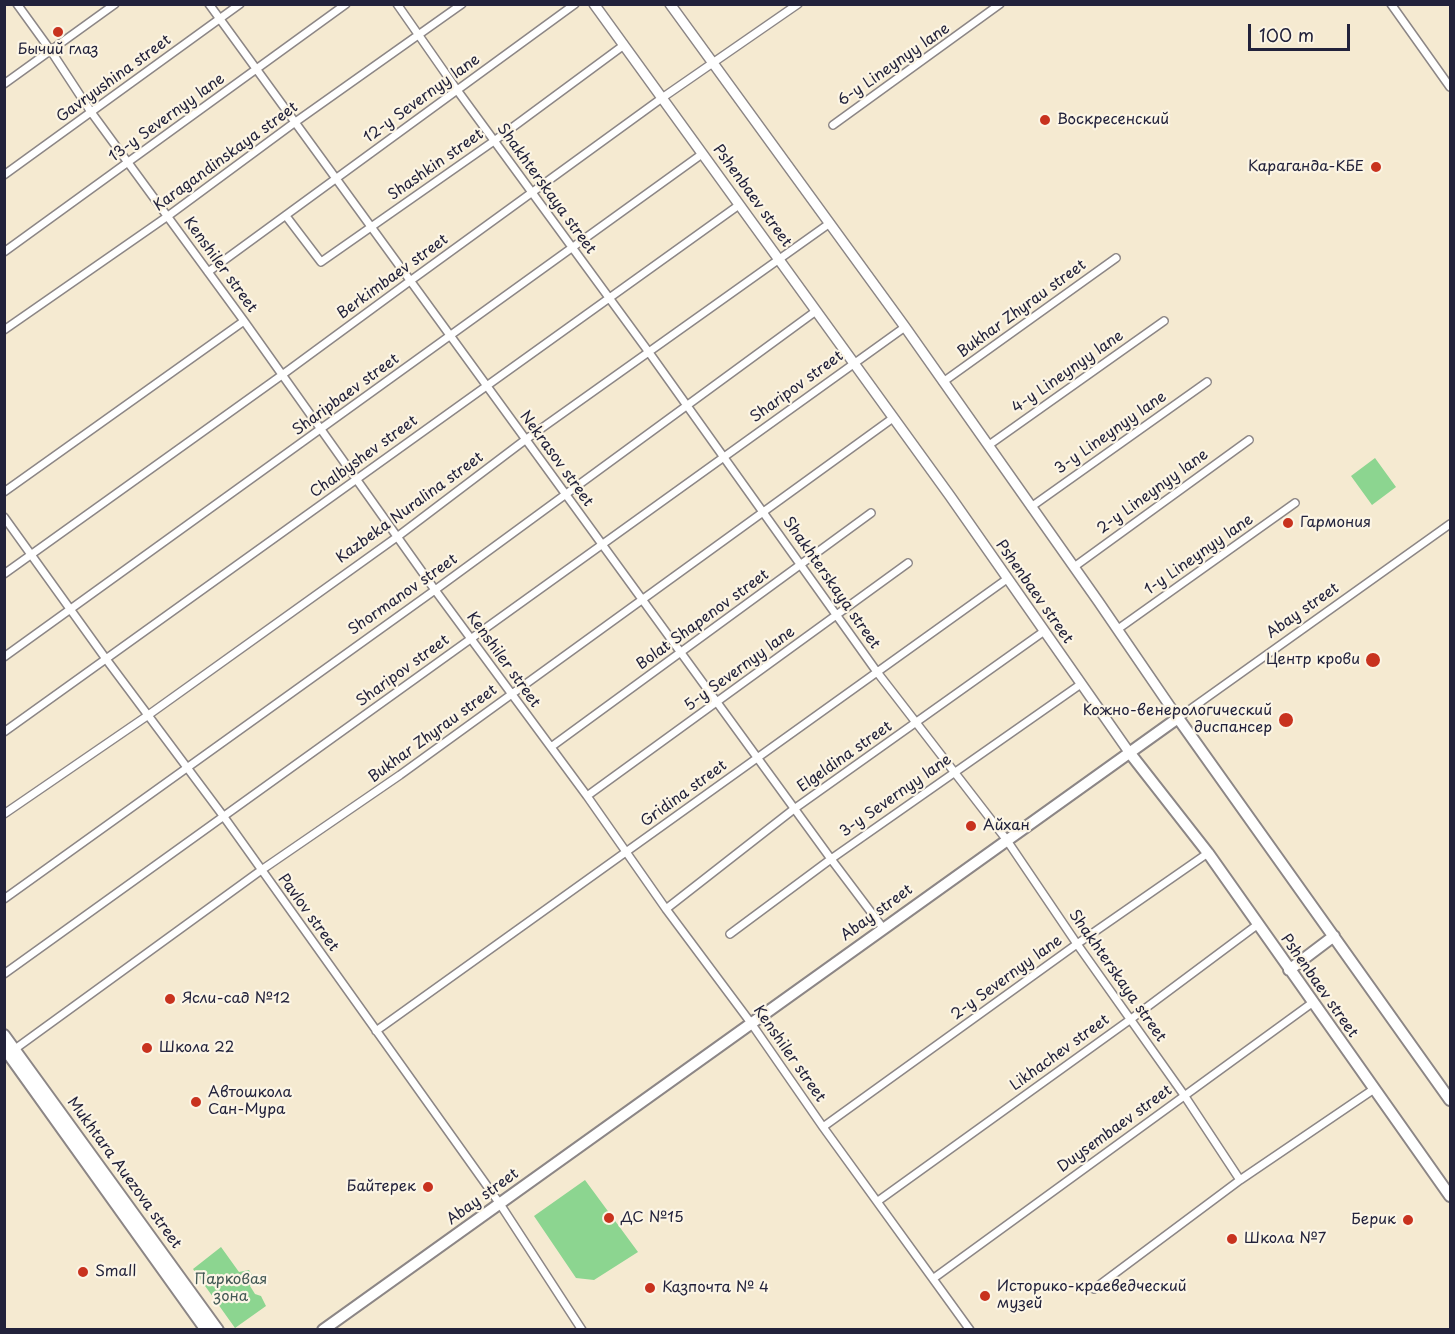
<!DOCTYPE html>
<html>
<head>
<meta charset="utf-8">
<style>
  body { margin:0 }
  #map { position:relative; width:1455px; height:1334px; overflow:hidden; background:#f5ead1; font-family:"Playpen Sans",sans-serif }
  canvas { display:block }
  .frame { position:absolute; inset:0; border:6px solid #22223b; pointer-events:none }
  .scale { position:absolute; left:1248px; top:24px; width:102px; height:27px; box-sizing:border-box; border:3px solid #22223b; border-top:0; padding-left:8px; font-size:18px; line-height:21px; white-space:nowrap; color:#22223b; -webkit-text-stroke:4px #fcf5e5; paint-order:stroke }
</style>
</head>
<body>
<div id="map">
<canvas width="1455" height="1334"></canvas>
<div class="frame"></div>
<div class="scale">100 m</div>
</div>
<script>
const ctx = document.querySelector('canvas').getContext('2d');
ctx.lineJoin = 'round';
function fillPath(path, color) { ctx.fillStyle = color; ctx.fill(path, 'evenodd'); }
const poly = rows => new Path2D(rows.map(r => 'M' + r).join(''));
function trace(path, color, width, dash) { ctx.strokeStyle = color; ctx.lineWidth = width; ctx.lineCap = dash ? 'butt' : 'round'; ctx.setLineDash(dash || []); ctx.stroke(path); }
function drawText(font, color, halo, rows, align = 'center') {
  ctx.font = font + ' "Playpen Sans",sans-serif'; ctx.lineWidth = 4.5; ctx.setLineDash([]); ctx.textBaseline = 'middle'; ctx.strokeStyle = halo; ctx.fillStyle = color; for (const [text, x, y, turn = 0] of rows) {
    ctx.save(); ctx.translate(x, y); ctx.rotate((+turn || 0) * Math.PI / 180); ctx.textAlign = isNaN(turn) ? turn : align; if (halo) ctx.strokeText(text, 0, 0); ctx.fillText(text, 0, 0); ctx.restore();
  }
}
const green = poly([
  [1375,458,1396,487,1372,505,1351,476],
  [585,1180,638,1252,594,1280,576,1278,534,1216],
  [221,1247,239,1272,249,1270,254,1278,250,1286,255,1294,261,1296,266,1306,235,1328,193,1269]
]);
const minor = poly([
  [17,4,51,51,91,112,244,321,435,590,587,796,666,909,751,1023,823,1127,970,1330],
  [209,4,831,859,883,928],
  [397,4,457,90,648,351,877,672,1006,839,1077,944,1184,1095,1240,1180],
  [1391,4,1450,87],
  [4,84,115,4],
  [833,125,1000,4],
  [4,175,240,4],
  [286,216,321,262,494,141,624,45],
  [4,252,346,4],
  [208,272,575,4],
  [4,330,168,216,294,123,462,4],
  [943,382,1116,258],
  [989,445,1164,321],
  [4,492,244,321],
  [1031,507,1207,382],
  [4,517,106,659,224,817,500,1204,582,1330],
  [1074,567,1249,440],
  [4,574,282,375,410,281,662,98,798,4],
  [1118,629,1295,503],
  [4,657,702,154],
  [1178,718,1450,524],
  [4,732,739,205],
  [551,747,871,513],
  [587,796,908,563],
  [4,814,147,716,397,537,525,440,830,223],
  [4,899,435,590,816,311],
  [666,909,794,809,1043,632],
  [730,934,831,859,1081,684],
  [4,974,905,327],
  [376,1031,1007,579],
  [15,1049,260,871,400,775,893,418],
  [823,1127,1077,944,1208,853],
  [878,1201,1131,1019,1257,925],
  [934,1278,1312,1003],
  [1094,1289,1240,1180,1374,1089]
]);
const tertiary = poly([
  [594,4,950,496,1129,752],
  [670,4,905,327,1098,601,1178,718]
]);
const secondary = poly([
  [1129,752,1208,853,1450,1196],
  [1289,970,1334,936],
  [4,1035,218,1330],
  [4,1048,206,1330],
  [323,1330,1178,718,1450,1100]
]);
const markers = [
  [58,32,6,"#c8321e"],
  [1045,120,6,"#c8321e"],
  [1376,167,6,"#c8321e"],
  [1288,523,6,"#c8321e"],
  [1373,660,8,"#c8321e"],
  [1286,720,8,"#c8321e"],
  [971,826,6,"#c8321e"],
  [170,999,6,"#c8321e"],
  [147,1048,6,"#c8321e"],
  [196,1102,6,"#c8321e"],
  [428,1187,6,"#c8321e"],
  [609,1218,6,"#c8321e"],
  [1408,1220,6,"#c8321e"],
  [1232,1239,6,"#c8321e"],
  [83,1272,6,"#c8321e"],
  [650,1288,6,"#c8321e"],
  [985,1296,6,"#c8321e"]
];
const poiNames = [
  ["Бычий глаз",58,50,"center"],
  ["Воскресенский",1057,120],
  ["Караганда-КБЕ",1364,167,"right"],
  ["Гармония",1300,523],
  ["Центр крови",1360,660,"right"],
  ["Кожно-венерологический",1272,711,"right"],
  ["диспансер",1272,728,"right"],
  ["Айхан",983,826],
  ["Ясли-сад №12",182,999],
  ["Школа 22",159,1048],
  ["Автошкола",208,1093],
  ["Сан-Мура",208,1110],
  ["Байтерек",416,1187,"right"],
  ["ДС №15",621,1218],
  ["Берик",1396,1220,"right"],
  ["Школа №7",1244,1239],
  ["Small",95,1272],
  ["Историко-краеведческий",997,1287],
  ["музей",997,1304],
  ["Казпочта № 4",662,1288]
];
const streetNames = [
  ["6-y Lineynyy lane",894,65,-35],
  ["Gavryushina street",114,79,-36],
  ["12-y Severnyy lane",422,99,-36],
  ["13-y Severnyy lane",167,118,-36],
  ["Karagandinskaya street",226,157,-36],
  ["Shashkin street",436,165,-35],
  ["Shakhterskaya street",546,189,54],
  ["Pshenbaev street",752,196,54],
  ["Kenshiler street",220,265,54],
  ["Berkimbaev street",393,277,-36],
  ["Bukhar Zhyrau street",1022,309,-36],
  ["4-y Lineynyy lane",1068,372,-35],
  ["Sharipov street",797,387,-36],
  ["Sharipbaev street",346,395,-36],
  ["3-y Lineynyy lane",1111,433,-35],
  ["Chalbyshev street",364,457,-36],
  ["Nekrasov street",556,459,54],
  ["2-y Lineynyy lane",1153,492,-36],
  ["Kazbeka Nuralina street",410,508,-36],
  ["1-y Lineynyy lane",1199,555,-35],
  ["Shakhterskaya street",831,583,55],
  ["Pshenbaev street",1034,592,55],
  ["Shormanov street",403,595,-35],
  ["Abay street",1303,611,-35],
  ["Bolat Shapenov street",703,620,-36],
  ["Kenshiler street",503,660,54],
  ["5-y Severnyy lane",740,669,-36],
  ["Sharipov street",403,671,-36],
  ["Bukhar Zhyrau street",433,734,-36],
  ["Elgeldina street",845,757,-35],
  ["Gridina street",684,794,-36],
  ["3-y Severnyy lane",896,796,-35],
  ["Pavlov street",308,913,54],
  ["Abay street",877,913,-36],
  ["Shakhterskaya street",1117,976,55],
  ["2-y Severnyy lane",1007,978,-36],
  ["Pshenbaev street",1319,986,55],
  ["Likhachev street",1060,1053,-36],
  ["Kenshiler street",789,1054,55],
  ["Duysembaev street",1115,1129,-36],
  ["Mukhtara Auezova street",124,1173,54],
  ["Abay street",483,1197,-36]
];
const parkNames = [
  ["Парковая",231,1280],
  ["зона",231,1297]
];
fillPath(green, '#8cd590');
trace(minor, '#8c8686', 10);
trace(tertiary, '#8c8686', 12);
trace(secondary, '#8c8686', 14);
trace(minor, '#fff', 7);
trace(tertiary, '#fff', 9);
trace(secondary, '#fff', 10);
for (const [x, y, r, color] of markers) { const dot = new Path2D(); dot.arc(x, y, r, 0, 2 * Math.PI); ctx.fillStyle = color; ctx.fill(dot); trace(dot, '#fcf5e5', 2); }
drawText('15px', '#22223b', '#fcf5e5', poiNames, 'left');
drawText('15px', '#22223b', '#fcf5e5', streetNames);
drawText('15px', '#425854', '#fcf5e5', parkNames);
</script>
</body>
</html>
